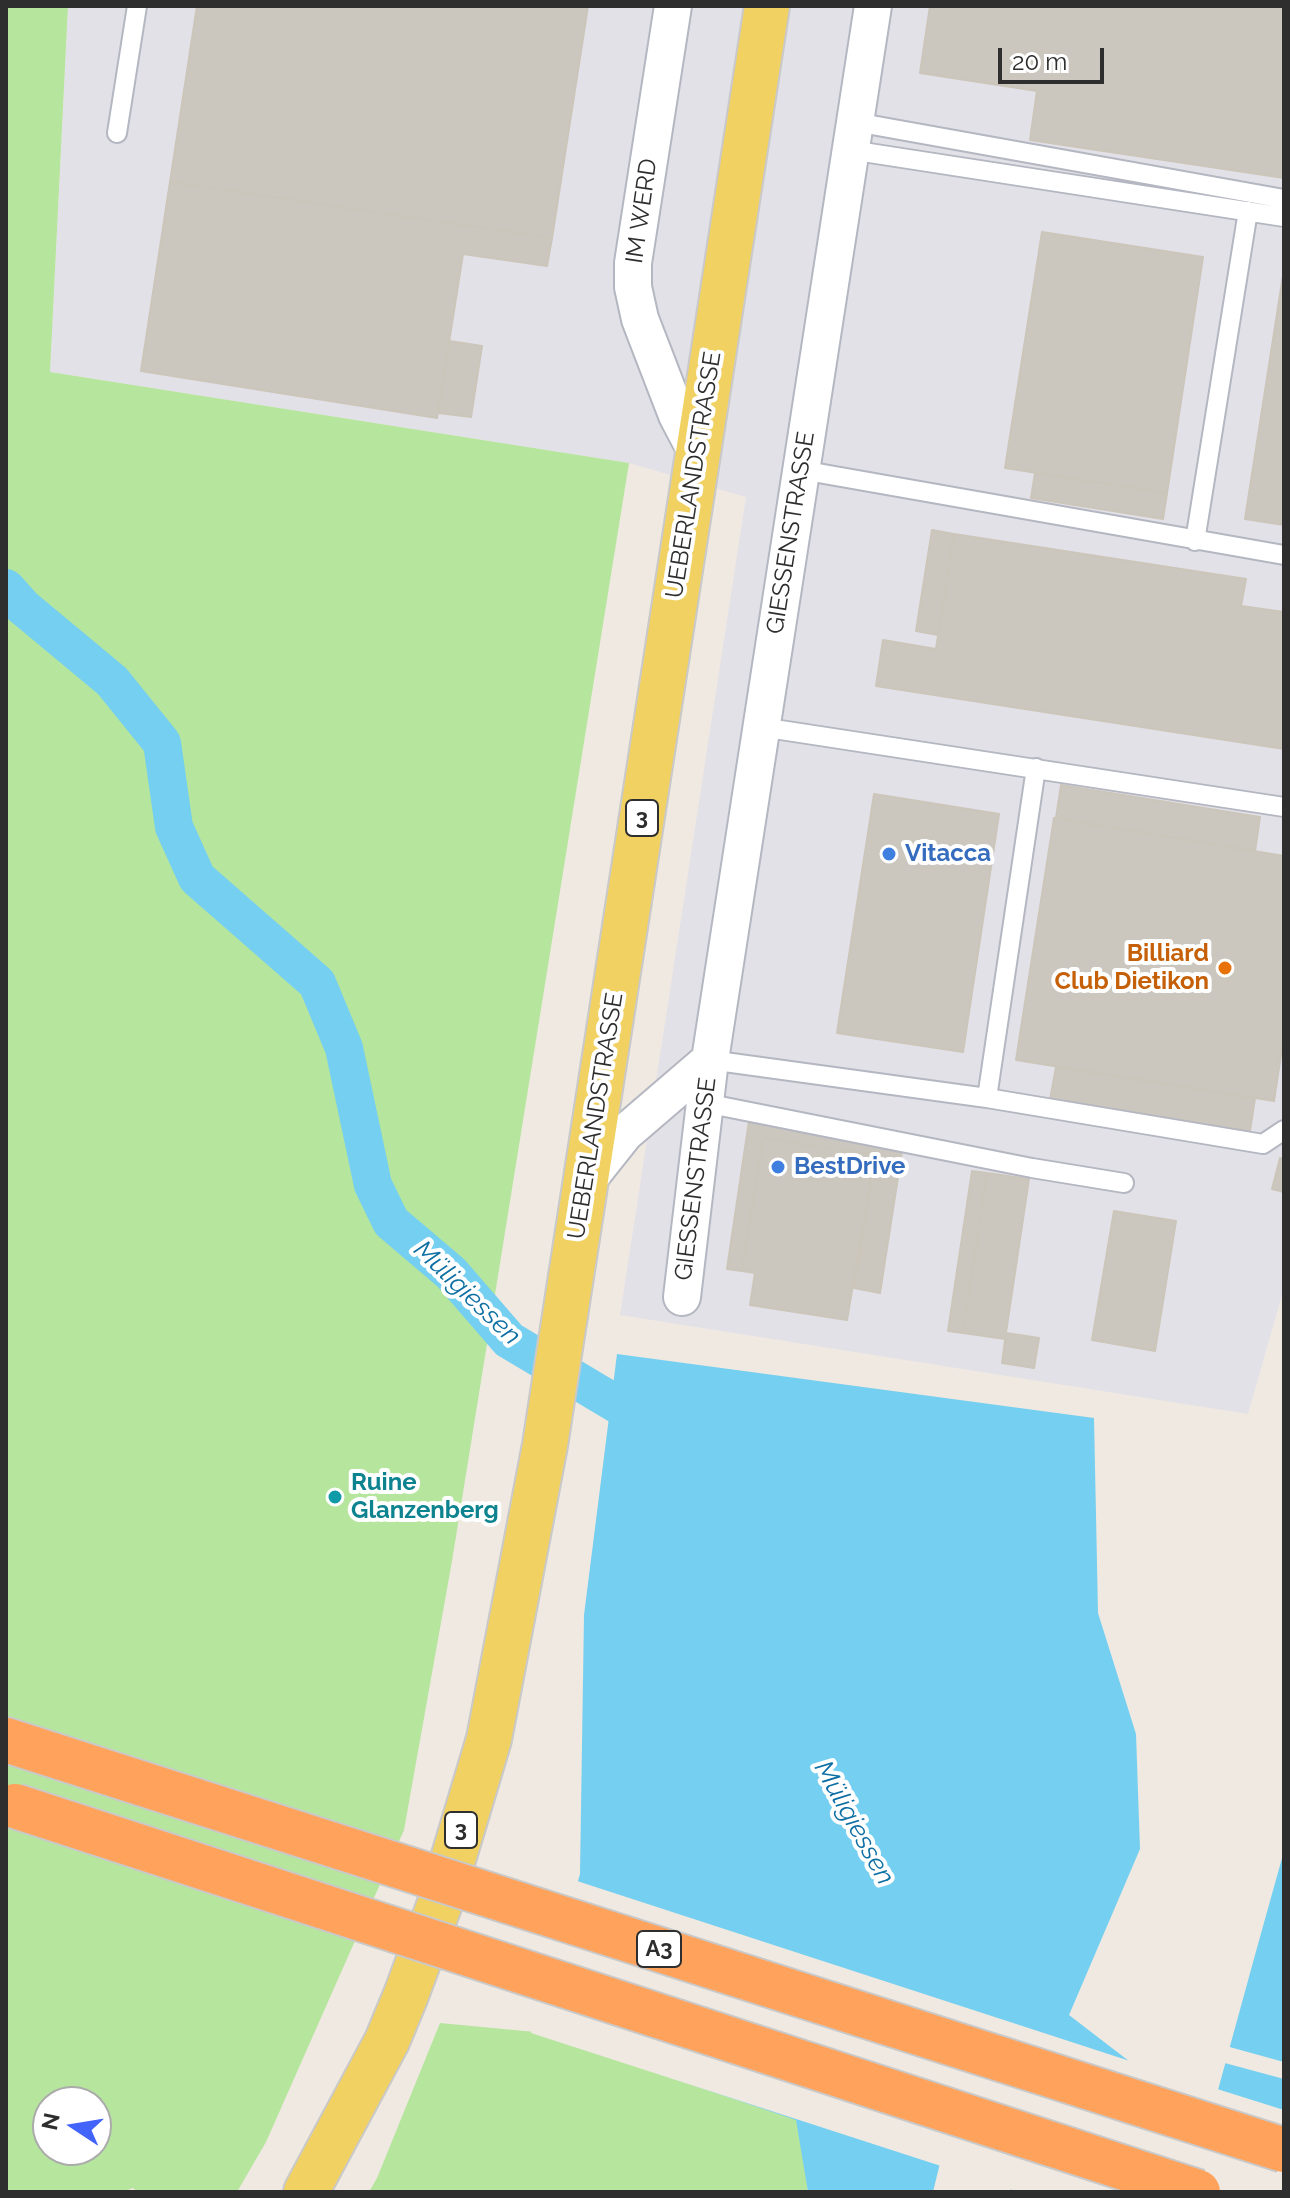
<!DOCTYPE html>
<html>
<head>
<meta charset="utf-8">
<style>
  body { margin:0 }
  #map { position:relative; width:1290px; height:2198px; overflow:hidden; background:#efe9e1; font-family:Raleway,sans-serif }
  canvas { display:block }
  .frame { position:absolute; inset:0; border:8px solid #2e2e2e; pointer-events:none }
  .north { position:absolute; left:32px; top:2086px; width:80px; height:80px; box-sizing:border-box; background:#fff; border:2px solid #ababab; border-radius:50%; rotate:282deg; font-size:22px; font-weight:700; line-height:32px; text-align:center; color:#2e2e2e }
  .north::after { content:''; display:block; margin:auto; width:28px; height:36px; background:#4264fb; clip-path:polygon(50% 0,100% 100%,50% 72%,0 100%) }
  .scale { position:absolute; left:998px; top:48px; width:106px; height:36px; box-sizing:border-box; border:4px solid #2e2e2e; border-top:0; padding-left:10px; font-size:24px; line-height:28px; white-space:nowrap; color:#2e2e2e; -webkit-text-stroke:6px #fff; paint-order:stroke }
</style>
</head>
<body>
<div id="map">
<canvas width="1290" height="2198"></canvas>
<div class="frame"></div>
<div class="north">N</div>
<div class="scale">20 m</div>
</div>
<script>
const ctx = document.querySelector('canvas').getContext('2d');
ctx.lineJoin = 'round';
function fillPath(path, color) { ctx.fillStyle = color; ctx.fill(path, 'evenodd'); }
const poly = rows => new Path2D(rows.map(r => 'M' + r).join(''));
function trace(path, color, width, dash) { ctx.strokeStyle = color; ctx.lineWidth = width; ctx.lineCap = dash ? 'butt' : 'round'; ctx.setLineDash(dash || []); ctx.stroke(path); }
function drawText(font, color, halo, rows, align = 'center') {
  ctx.font = font + ' Raleway,sans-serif'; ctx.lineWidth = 8; ctx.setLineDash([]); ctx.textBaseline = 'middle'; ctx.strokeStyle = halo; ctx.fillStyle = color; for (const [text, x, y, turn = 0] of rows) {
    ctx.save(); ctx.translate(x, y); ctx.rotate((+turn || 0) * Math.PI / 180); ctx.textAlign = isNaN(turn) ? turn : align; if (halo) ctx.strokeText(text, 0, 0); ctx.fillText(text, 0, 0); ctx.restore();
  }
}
const industrial = poly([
  [68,6,1284,6,1284,1288,1248,1414,620,1315,746,497,629,463,50,372]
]);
const green = poly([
  [6,6,68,6,50,372,629,463,452,1561,404,1830,266,2142,237,2192,138,2192,133,2188,122,2192,6,2192],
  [48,2102,96,2102,96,2150,48,2150],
  [440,2023,535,2032,797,2120,808,2192,369,2192,377,2178]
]);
const water = poly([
  [617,1354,1094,1418,1098,1613,1136,1734,1140,1849,1069,2015,1138,2068,1101,2192,1011,2192,1006,2163,1016,2116,956,2097,933,2192,808,2192,796,2120,535,2032,580,1874,584,1615],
  [1284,1851,1284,2192,1190,2192,1255,1955]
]);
const pier = poly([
  [574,1880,1139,2064,1142,2068,1105,2192,1019,2192,1006,2188,1002,2163,1011,2118,959,2102,944,2167,531,2033],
  [1226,2046,1284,2062,1284,2079,1221,2062],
  [1214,2088,1284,2110,1284,2192,1186,2192]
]);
const canal = poly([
  [6,588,23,607,112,681,162,743,174,827,197,878,317,983,344,1048,373,1185,391,1222,451,1273,509,1340,630,1412,644,1437]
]);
const building = poly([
  [197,6,588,6,552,238,170,182,197,6],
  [930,6,1284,6,1284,178,1030,140,1037,91,920,73,930,6],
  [170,182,552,238,547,266,463,254,437,418,141,371,170,182],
  [1042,232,1203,257,1167,493,1005,468,1042,232],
  [1284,269,1284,525,1245,519,1284,269],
  [449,341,482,346,471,417,438,413,449,341],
  [1035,473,1167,493,1163,519,1031,498,1035,473],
  [932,530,954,534,938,635,916,631,932,530],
  [954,534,1246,579,1241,606,1284,612,1284,749,876,686,883,640,936,649,954,534],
  [1061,785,1260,817,1255,851,1056,818,1061,785],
  [874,794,999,814,963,1052,837,1033,874,794],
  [1054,818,1284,856,1284,1035,1274,1101,1016,1060,1054,818],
  [1056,1067,1255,1098,1250,1131,1050,1100,1056,1067],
  [749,1121,903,1145,880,1293,854,1288,875,1155,763,1138,742,1271,727,1269,749,1121],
  [763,1138,875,1155,847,1320,750,1305,755,1273,742,1271,763,1138],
  [1280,1158,1284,1159,1284,1192,1272,1189,1280,1158],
  [972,1171,987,1173,963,1333,948,1331,972,1171],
  [987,1173,1029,1179,1005,1339,963,1333,987,1173],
  [1114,1211,1176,1221,1155,1351,1092,1340,1114,1211],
  [1006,1333,1039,1338,1034,1368,1002,1363,1006,1333]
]);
const lane = poly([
  [855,122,1284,199],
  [117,133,137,6],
  [850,150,1284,217],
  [801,470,1284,555],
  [1195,541,1248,211],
  [761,727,1284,807],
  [710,1060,987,1098,1263,1144,1284,1130],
  [987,1098,1036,768],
  [705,1103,1032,1168,1124,1183]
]);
const street = poly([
  [673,6,633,263,633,287,640,319,677,415,697,453],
  [586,1182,625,1133,710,1060],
  [682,1297,710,1060,873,6]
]);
const primary = poly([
  [306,2192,387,2041,406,1995,439,1906,489,1739,545,1445,767,6]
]);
const highway = poly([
  [6,1740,34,1749]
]);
const highwayBridge = poly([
  [34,1749,1284,2150],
  [15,1806,1198,2192]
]);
const markers = [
  [889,854,8,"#3f7fe0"],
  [1225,968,8,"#e8710a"],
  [778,1167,8,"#3f7fe0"],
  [335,1497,8,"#0f9aa8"]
];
const shields = [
  [642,818,32],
  [461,1830,32],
  [659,1949,44]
];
const shieldNames = [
  ["3",642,818],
  ["3",461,1830],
  ["A3",659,1949]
];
const streetNames = [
  ["IM WERD",642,211,-82],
  ["UEBERLANDSTRASSE",694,475,-81],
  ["GIESSENSTRASSE",791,533,-81],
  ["UEBERLANDSTRASSE",596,1116,-81],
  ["GIESSENSTRASSE",696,1179,-83]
];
const shopNames = [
  ["Vitacca",905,854],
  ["BestDrive",794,1167]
];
const foodNames = [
  ["Billiard",1209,954],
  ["Club Dietikon",1209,982]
];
const cultureNames = [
  ["Ruine",351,1483],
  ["Glanzenberg",351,1511]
];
const waterNames = [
  ["Müligiessen",467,1293,44],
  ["Müligiessen",854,1823,61]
];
fillPath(industrial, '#e3e1e8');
fillPath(green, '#b6e59e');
fillPath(water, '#75cff0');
fillPath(pier, '#efe9e1');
trace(canal, '#75cff0', 38);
fillPath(building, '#cbc7bf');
trace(building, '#cbc5ba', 2);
trace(lane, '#b4b7c1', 22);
trace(street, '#b4b7c1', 40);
trace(primary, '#c9c9c9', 48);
trace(highway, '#c9c9c9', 48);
trace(lane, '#fff', 18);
trace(street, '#fff', 36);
trace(primary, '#f2d163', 44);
trace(highway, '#ffa35c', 44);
trace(highwayBridge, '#c9c9c9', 48, []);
trace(highwayBridge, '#ffa35c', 44);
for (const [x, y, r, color] of markers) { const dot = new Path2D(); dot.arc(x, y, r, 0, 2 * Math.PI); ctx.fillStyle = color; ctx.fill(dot); trace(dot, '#fff', 3); }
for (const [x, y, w] of shields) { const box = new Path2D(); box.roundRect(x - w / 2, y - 18, w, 36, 6); ctx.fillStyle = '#fff'; ctx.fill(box); trace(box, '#2e2e2e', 2); }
drawText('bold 22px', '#2e2e2e', null, shieldNames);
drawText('24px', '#2e2e2e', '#fff', streetNames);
drawText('bold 24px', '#366cbe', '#fff', shopNames, 'left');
drawText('bold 24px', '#c56008', '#fff', foodNames, 'right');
drawText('bold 24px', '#0d838f', '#fff', cultureNames, 'left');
drawText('italic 26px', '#0d6fa3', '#fff', waterNames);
</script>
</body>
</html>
